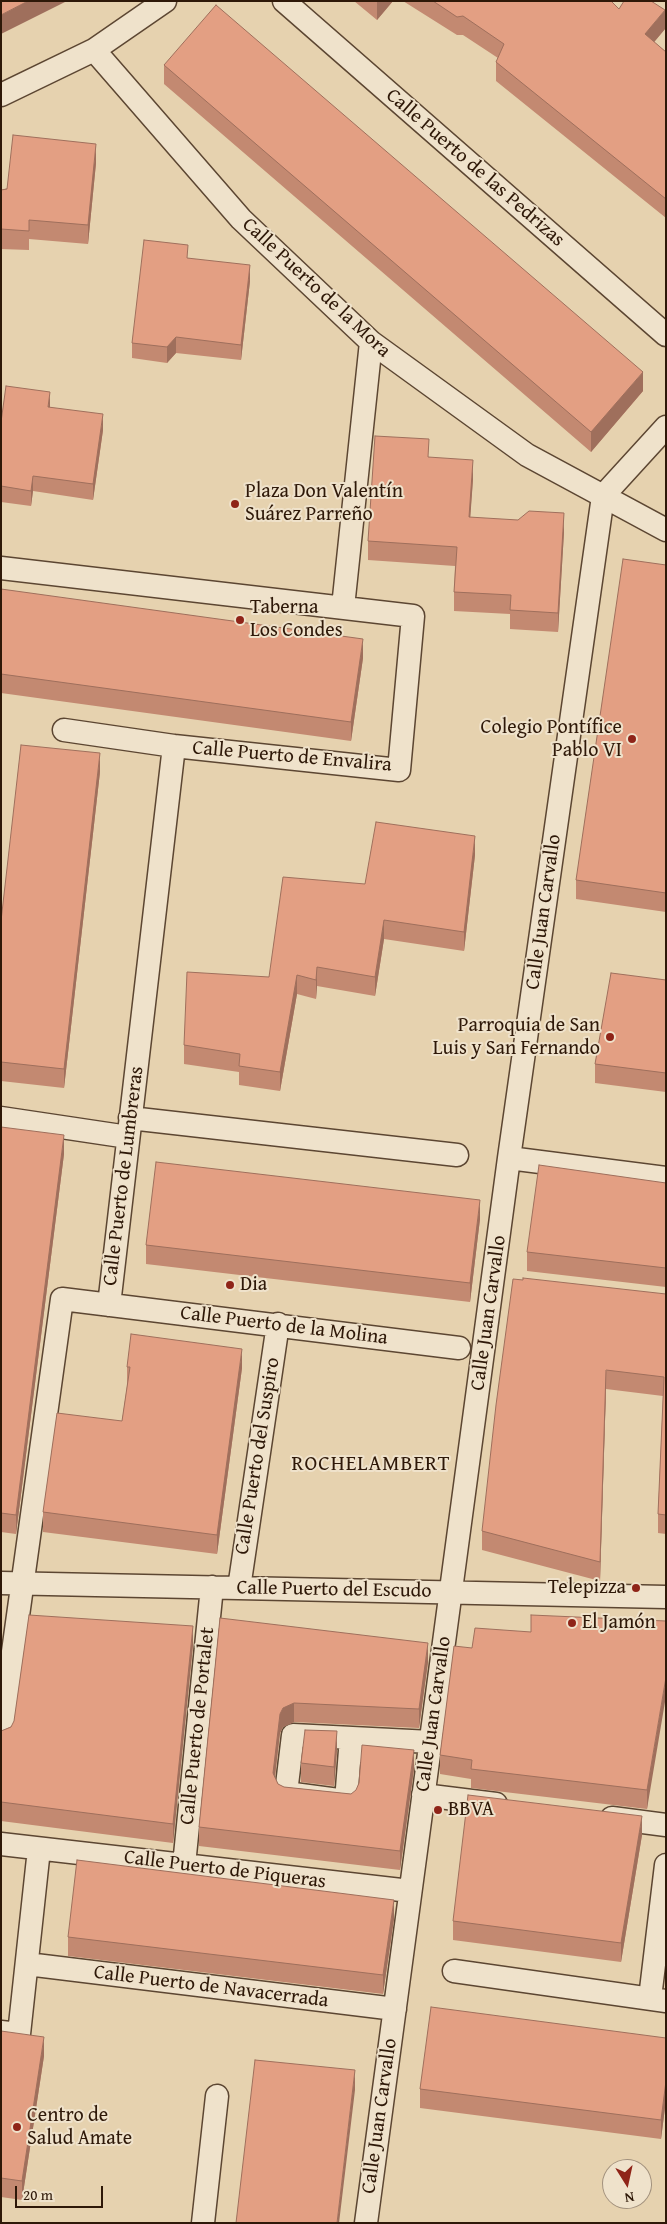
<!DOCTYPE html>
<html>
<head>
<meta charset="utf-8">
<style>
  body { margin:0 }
  #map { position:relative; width:667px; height:2224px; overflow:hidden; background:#e6d2af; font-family:"Gentium Book Plus",serif }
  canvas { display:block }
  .frame { position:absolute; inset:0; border:2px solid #2e1808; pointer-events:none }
  .north { position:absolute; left:602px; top:2159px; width:50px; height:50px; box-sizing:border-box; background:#efe2cb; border:1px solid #a2917d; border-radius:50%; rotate:170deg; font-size:14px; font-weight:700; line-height:20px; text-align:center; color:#2e1808 }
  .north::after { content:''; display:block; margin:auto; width:18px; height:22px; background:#8f2418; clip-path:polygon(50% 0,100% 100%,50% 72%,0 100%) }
  .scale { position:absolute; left:15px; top:2186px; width:88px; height:22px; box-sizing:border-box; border:2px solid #2e1808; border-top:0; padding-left:6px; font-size:15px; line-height:18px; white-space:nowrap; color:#2e1808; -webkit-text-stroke:4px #efe2cb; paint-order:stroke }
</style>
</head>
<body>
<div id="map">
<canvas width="667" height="2224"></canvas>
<div class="frame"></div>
<div class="north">N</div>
<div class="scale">20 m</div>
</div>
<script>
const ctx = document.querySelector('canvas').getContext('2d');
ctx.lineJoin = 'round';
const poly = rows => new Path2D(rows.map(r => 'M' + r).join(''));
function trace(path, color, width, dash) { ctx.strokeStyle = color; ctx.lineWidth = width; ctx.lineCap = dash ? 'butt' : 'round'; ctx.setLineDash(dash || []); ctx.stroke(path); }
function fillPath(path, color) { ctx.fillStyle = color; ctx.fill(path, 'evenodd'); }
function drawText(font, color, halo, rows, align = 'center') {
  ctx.font = font + ' "Gentium Book Plus",serif'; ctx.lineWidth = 4; ctx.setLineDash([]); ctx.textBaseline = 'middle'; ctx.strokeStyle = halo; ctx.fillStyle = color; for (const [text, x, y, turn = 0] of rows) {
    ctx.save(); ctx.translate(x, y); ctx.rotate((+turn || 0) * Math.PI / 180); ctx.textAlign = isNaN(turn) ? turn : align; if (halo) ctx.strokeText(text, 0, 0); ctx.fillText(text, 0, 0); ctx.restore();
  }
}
const street = poly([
  [284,1,666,335],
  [94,50,241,219,371,342,527,455,666,530],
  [1,95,94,50,165,1],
  [1,568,413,616,399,770,174,746,64,730],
  [343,607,371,342],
  [1,1118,128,1137],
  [130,1118,457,1155],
  [509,1158,666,1178],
  [109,1305,174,746],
  [1,1583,666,1597],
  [239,1588,278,1324],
  [1,1738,62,1299,459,1348],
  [391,1753,350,1750,346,1801,286,1793,293,1735,431,1742],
  [423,1795,496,1804],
  [612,1818,666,1825],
  [1,1844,410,1891],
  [184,1865,212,1587],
  [27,1964,395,2009],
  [454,1971,666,2001],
  [650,1998,666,1865],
  [1,2032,19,2034,39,1849],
  [203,2223,217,2096],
  [366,2223,509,1158,603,496,666,427]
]);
const wall = poly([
  [354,1,393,1,377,20],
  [403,1,611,1,619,9,665,29,654,42,666,52,666,218,496,81,496,62,498,58,463,35,457,35],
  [164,65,643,391,591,452,164,84],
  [96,163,88,244,29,239,29,250,1,249,1,190],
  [188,258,250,281,241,360,176,353,167,363,132,358,132,343],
  [50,407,103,430,93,500,33,491,31,506,1,502,1,422],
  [429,457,473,479,470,517,564,532,558,632,510,629,510,614,454,611,454,592,455,566,368,560,368,541],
  [666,565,666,912,576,899,576,880],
  [1,589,363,658,351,741,1,693],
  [100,772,64,1088,1,1081,1,921],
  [475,855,464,951,384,939,375,996,317,986,316,999,297,994,280,1091,239,1085,239,1072,184,1064,184,1045,269,977,365,884],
  [666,980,666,1092,595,1083,595,1064],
  [1,1127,64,1154,16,1534,1,1532],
  [666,1183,666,1287,527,1271,527,1252],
  [480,1219,470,1302,146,1264,146,1245],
  [666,1294,666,1534,658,1533,658,1514,663,1396,606,1389,600,1581,482,1550,482,1531],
  [127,1367,242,1368,217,1554,43,1532,43,1512,122,1421,127,1386],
  [220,1618,428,1662,419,1728,294,1722,283,1727,280,1733,275,1777,278,1784,284,1787,351,1794,414,1769,400,1870,199,1846,199,1827],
  [666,1621,647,1809,471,1788,471,1779,440,1774,440,1755,472,1648,531,1632],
  [193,1645,173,1843,1,1821,1,1731],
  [337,1750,334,1786,301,1782,301,1763],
  [642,1835,621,1962,453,1940,453,1921],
  [394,1919,383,1994,68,1956,68,1937],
  [1,2031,44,2056,22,2200,1,2197],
  [666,2038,666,2100,661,2139,420,2108,420,2089]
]);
const shadedWall = poly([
  [28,1,67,1,1,34,1,15],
  [378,1,393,1,377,20,377,2],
  [665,10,665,29,645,53,645,34],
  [96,144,96,163,88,244,88,225],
  [250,265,250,281,241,360,241,345],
  [176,337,176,353,167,363,167,347],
  [643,372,643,391,591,452,591,432],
  [50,392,50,407,48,407],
  [103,414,103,430,93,500,93,484],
  [473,460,473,479,469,536,469,517],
  [33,476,33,491,31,506,31,491],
  [564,513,564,532,558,632,558,613],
  [363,639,363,658,351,741,351,722],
  [100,753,100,772,64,1088,64,1069],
  [475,836,475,855,464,951,464,932],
  [384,920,384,939,375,996,375,977],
  [317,967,317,986,316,999,316,980],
  [297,975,297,994,280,1091,280,1072],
  [64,1135,64,1154,16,1534,16,1515],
  [480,1200,480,1219,470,1302,470,1283],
  [242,1349,242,1368,217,1554,217,1535],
  [606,1370,606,1389,600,1581,600,1562],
  [193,1626,193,1645,173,1843,173,1824],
  [428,1643,428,1662,419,1728,419,1709],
  [666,1677,666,1696,647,1809,647,1790],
  [294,1703,294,1722,283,1727,280,1733,273,1792,273,1773,280,1714,283,1708],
  [337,1731,337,1750,334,1786,334,1767],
  [414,1750,414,1769,400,1870,400,1851],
  [642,1816,642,1835,621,1962,621,1943],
  [394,1900,394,1919,383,1994,383,1975],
  [44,2037,44,2056,22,2200,22,2181],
  [355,2070,355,2090,339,2223,337,2223],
  [666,2081,666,2100,661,2139,661,2120]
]);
const building = poly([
  [1,1,28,1,1,15,1,1],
  [433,1,611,1,619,9,624,1,651,1,665,10,645,34,666,52,666,199,496,62,504,44,463,16,457,17,433,1],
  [216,5,643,372,591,432,164,65,216,5],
  [13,135,96,144,88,225,29,220,29,231,1,229,1,190,7,189,13,135],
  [144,240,188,245,187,258,250,265,241,345,176,337,167,347,132,343,144,240],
  [6,386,50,392,48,407,103,414,93,484,33,476,31,491,1,486,1,422,6,386],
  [375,436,429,439,428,457,473,460,469,517,518,520,529,511,564,513,558,613,510,610,511,595,454,592,457,547,368,541,375,436],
  [623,559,666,565,666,893,576,880,623,559],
  [1,589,363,639,351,722,1,674,1,589],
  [21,745,100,753,64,1069,1,1062,1,921,21,745],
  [376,822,475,836,464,932,384,920,375,977,317,967,316,980,297,975,280,1072,239,1066,240,1054,184,1045,187,972,269,977,283,877,365,884,376,822],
  [611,973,666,980,666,1073,595,1064,611,973],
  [1,1127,64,1135,16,1515,1,1513,1,1127],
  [156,1162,480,1200,470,1283,146,1245,156,1162],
  [539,1165,666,1183,666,1268,527,1252,539,1165],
  [523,1278,666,1294,666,1515,658,1514,664,1377,606,1370,600,1562,482,1531,496,1405,513,1279,523,1280,523,1278],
  [131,1334,242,1349,217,1535,43,1512,57,1413,122,1421,130,1367,127,1367,131,1334],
  [29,1615,193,1626,173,1824,1,1802,1,1731,11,1727,14,1721,29,1615],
  [531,1615,666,1621,666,1677,647,1790,471,1769,472,1760,440,1755,454,1646,472,1648,475,1628,531,1632,531,1615],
  [220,1618,428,1643,419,1709,294,1703,283,1708,280,1714,273,1773,278,1784,284,1787,351,1794,356,1790,359,1783,362,1745,414,1750,400,1851,199,1827,220,1618],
  [305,1730,337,1731,334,1767,301,1763,305,1730],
  [468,1795,642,1816,621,1943,453,1921,468,1795],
  [77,1860,394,1900,383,1975,68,1937,77,1860],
  [431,2007,666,2038,666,2081,661,2120,420,2089,431,2007],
  [1,2031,44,2037,22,2181,1,2178,1,2031],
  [255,2060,355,2070,337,2223,236,2223,255,2060]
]);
const markers = [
  [235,504,5,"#8f2418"],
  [240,620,5,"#8f2418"],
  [632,739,5,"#8f2418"],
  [610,1037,5,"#8f2418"],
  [230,1285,5,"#8f2418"],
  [636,1588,5,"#8f2418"],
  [572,1623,5,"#8f2418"],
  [438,1810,5,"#8f2418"],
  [17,2127,5,"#8f2418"]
];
const streetNames = [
  ["Calle Puerto de las Pedrizas",475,168,41],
  ["Calle Puerto de la Mora",316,288,43],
  ["Calle Puerto de Envalira",292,757,5],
  ["Calle Juan Carvallo",544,912,-82],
  ["Calle Puerto de Lumbreras",124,1176,-83],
  ["Calle Juan Carvallo",489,1313,-82],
  ["Calle Puerto de la Molina",284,1326,7],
  ["Calle Puerto del Suspiro",258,1456,-81],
  ["Calle Puerto del Escudo",334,1590,1],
  ["Calle Juan Carvallo",434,1714,-82],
  ["Calle Puerto de Portalet",198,1726,-84],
  ["Calle Puerto de Piqueras",225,1870,7],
  ["Calle Puerto de Navacerrada",211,1987,7],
  ["Calle Juan Carvallo",380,2116,-82]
];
const poiNames = [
  ["Plaza Don Valentín",245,492],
  ["Suárez Parreño",245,515],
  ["Taberna",250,608],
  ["Los Condes",250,631],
  ["Colegio Pontífice",622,728,"right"],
  ["Pablo VI",622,751,"right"],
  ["Parroquia de San",600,1026,"right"],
  ["Luis y San Fernando",600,1049,"right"],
  ["Dia",240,1285],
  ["Telepizza",626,1588,"right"],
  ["El Jamón",582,1623],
  ["BBVA",448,1810],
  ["Centro de",27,2116],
  ["Salud Amate",27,2139]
];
const neighbourhoodNames = [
  ["ROCHELAMBERT",371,1465]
];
trace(street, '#5c4632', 25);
trace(street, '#efe2cb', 22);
fillPath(wall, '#c38971');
fillPath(shadedWall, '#9f6f5c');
fillPath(building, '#e39f83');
trace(building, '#9f6f5c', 1);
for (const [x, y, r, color] of markers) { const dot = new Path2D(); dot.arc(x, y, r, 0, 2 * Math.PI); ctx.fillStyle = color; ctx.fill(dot); trace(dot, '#efe2cb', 2); }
drawText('20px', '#2e1808', '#efe2cb', streetNames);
drawText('20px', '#2e1808', '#efe2cb', poiNames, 'left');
ctx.letterSpacing = '1px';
drawText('21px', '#2e1808', '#efe2cb', neighbourhoodNames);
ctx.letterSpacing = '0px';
</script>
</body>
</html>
